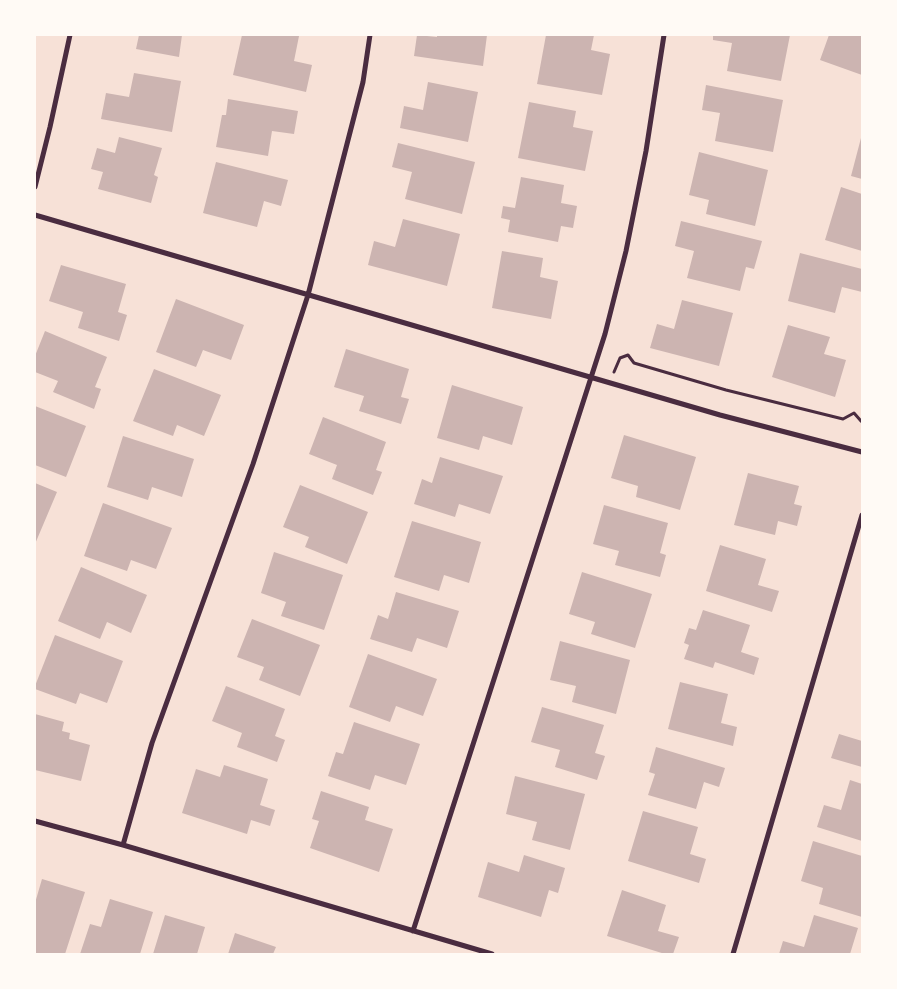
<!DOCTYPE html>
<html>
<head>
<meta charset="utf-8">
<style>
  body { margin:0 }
  #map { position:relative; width:897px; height:989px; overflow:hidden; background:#f7e1d7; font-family:"IBM Plex Sans",sans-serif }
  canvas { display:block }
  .frame { position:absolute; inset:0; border:36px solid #fffaf5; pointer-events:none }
</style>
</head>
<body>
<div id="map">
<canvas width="897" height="989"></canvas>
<div class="frame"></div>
</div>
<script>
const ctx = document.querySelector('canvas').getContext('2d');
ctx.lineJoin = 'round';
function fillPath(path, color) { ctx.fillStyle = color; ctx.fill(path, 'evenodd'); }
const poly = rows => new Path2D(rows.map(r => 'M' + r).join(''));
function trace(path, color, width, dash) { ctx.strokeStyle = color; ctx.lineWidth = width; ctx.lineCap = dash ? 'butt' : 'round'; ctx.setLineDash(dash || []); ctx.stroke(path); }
const building = poly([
  [139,35,182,35,179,57,136,49],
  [242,35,299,36,294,61,312,65,306,92,233,75],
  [417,35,437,37,437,35,487,35,483,66,414,56],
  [546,35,594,35,591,50,610,54,602,95,537,84],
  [713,35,790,35,781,81,727,71,732,43,713,40],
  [829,35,862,35,862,75,820,60],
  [134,73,181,81,172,132,101,119,106,93,129,97],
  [428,82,478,92,468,142,400,128,404,106,423,110],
  [706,85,783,100,773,152,715,141,720,113,702,110],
  [228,99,298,111,294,134,272,131,268,156,216,147,222,115,226,115],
  [529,102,576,111,573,127,593,131,585,171,518,158],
  [119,137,162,148,154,175,158,177,151,203,98,189,103,172,91,169,97,148,115,153],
  [861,138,862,139,862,179,851,176],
  [398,143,475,162,462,214,405,199,412,172,392,167],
  [699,152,768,170,755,226,706,214,709,200,689,195],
  [216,162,288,180,281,206,264,201,257,227,203,213],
  [521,177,564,185,561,203,577,206,573,228,561,226,558,242,508,232,510,220,501,218,503,206,515,208],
  [841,187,862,194,862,251,825,240],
  [403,219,460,234,447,286,368,265,374,241,395,247],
  [681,221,762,241,754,269,746,267,740,291,687,278,694,251,675,246],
  [502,251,543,258,540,277,558,281,551,319,492,308],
  [800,253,862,269,862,292,842,287,835,313,788,301],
  [61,265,126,284,118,312,127,315,119,341,78,328,83,312,49,301],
  [176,299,244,325,231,360,203,350,196,367,156,352],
  [682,300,733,313,719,366,650,348,657,324,674,329],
  [788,325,830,337,824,354,846,360,835,397,772,377],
  [45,331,107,357,95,387,101,389,94,409,53,392,58,381,35,372,35,356],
  [346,349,409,369,401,397,409,399,401,424,359,411,364,396,334,387],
  [154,369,221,395,204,436,177,425,173,436,133,421],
  [452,385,523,407,512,445,483,436,479,450,437,438],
  [35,406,86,426,66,477,35,465],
  [323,417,386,442,376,470,382,472,373,495,332,479,337,465,309,454],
  [624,435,696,457,680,510,636,497,638,486,611,478],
  [123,436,194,459,182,497,152,487,148,500,107,487],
  [440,457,503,476,490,514,459,504,455,517,414,504,422,479,432,483],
  [748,473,799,486,794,504,802,506,797,526,778,521,775,535,734,525],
  [35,483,57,492,35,544],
  [300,485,368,512,347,564,305,547,309,537,283,527],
  [103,503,172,528,156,569,131,560,127,571,84,556],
  [604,505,668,523,660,553,666,555,660,577,615,565,619,551,593,544],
  [412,521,481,542,469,583,444,575,439,591,394,577],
  [720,545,766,559,758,585,779,591,772,612,706,591],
  [274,552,343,575,324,630,281,616,286,602,261,593],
  [81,567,147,595,131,633,107,622,100,639,58,621],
  [582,572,652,594,635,648,591,634,595,622,569,614],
  [396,592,459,611,447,648,417,638,412,652,370,639,378,615,388,619],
  [703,610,750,625,741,652,759,658,754,675,715,662,713,668,684,659,689,645,684,643,689,628,696,630],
  [252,619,320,645,300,696,259,680,264,667,237,657],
  [55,635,123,661,107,703,80,693,76,704,35,689,35,686],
  [560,641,630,660,616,714,572,702,576,686,550,680],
  [368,654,437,679,423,716,396,706,390,722,349,707],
  [680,682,728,694,721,723,737,727,733,746,668,729],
  [226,686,285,709,275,736,285,740,277,762,237,747,242,733,212,721],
  [542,707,604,725,595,753,605,756,597,780,555,767,560,750,531,742],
  [35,714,64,722,62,731,70,733,69,739,90,745,81,781,35,770],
  [354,722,420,744,406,785,375,775,370,790,328,776,336,752,343,754],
  [839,734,862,741,862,767,831,758],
  [656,747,725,768,719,787,704,782,696,809,648,795,655,774,649,772],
  [224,765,268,779,260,805,275,810,270,826,251,820,247,834,182,813,196,769,220,777],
  [515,776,585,794,570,850,532,840,537,822,506,814],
  [850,780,862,784,862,841,817,827,824,805,841,810],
  [321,791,369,807,365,820,393,829,379,872,310,848,319,821,312,819],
  [643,811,698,827,690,854,706,859,699,883,628,861],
  [813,841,862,856,862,917,819,904,823,888,801,881],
  [524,855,565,868,558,893,549,890,541,917,478,897,488,862,519,872],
  [42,879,85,892,65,954,35,953,35,903],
  [622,890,666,905,658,931,679,937,673,954,665,954,607,936],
  [110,899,153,912,140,954,80,954,90,924,101,927],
  [165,915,205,927,197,954,153,954],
  [814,915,858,928,850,954,779,954,783,941,804,947],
  [235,933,276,947,273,954,228,954]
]);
const path = poly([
  [614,372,620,358,628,355,634,363,726,390,843,419,854,413,861,421,862,422]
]);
const minor = poly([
  [35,187,50,127,70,35],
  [35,215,720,415,862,452],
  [35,821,123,845,492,954],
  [123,845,152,743,253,464,308,295,363,82,370,35],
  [413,931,605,334,626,251,646,151,664,35],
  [733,954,862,515]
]);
fillPath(building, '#ccb4b1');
trace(path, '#4a2c40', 3);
trace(minor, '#4a2c40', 5);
</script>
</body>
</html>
